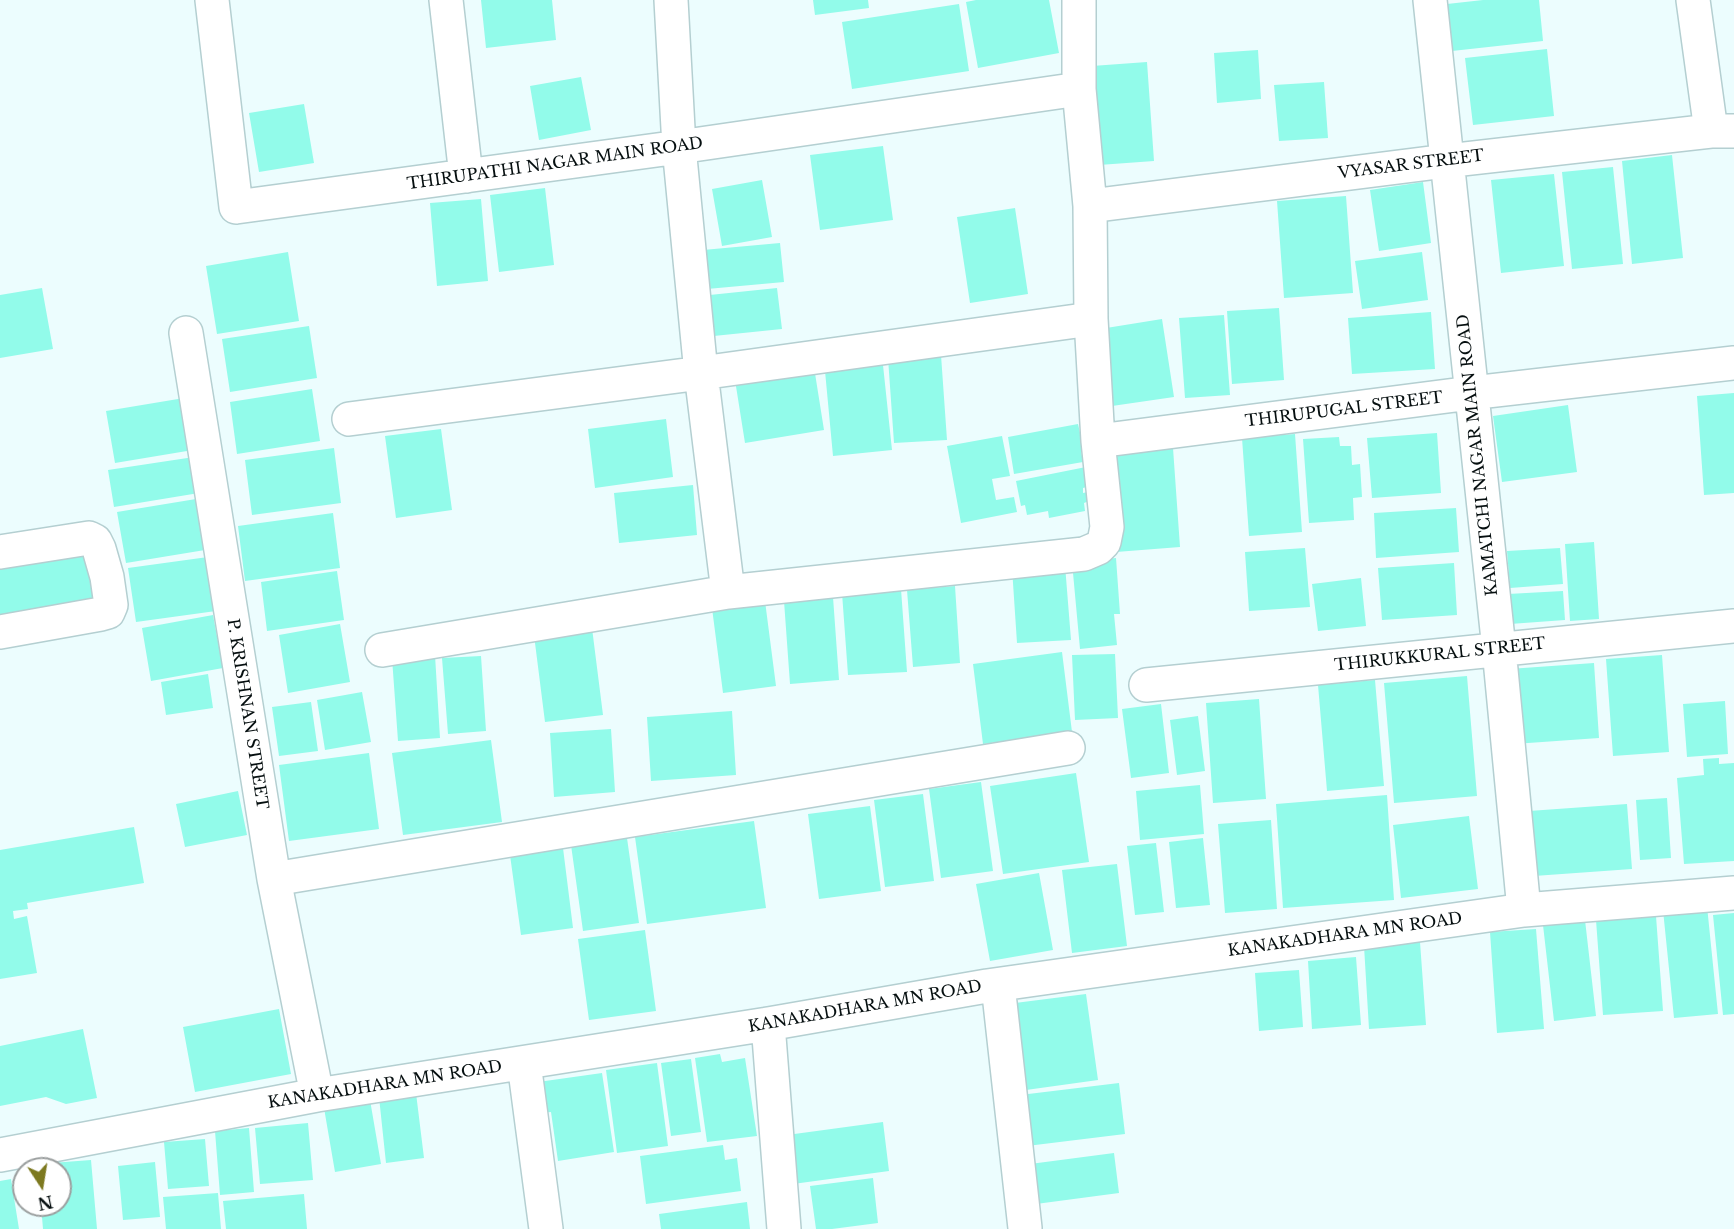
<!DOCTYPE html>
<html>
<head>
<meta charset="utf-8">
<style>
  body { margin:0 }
  #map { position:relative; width:1734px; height:1229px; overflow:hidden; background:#ecfdfe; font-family:"Libre Baskerville",serif }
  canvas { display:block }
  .north { position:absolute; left:12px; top:1157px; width:60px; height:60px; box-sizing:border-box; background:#fff; border:2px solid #9b9f9f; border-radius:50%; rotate:168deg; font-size:16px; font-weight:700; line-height:24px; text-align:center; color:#060f10 }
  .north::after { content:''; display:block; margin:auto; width:21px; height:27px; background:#7d7920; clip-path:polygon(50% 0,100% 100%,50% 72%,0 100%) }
</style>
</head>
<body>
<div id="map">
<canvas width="1734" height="1229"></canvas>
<div class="north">N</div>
</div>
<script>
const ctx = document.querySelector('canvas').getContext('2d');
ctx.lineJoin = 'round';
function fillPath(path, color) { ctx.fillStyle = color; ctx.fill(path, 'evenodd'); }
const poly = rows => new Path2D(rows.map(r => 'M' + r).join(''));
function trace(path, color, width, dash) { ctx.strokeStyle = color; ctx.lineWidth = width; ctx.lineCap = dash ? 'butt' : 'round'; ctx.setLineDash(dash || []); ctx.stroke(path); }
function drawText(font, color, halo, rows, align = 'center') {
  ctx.font = font + ' "Libre Baskerville",serif'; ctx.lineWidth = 6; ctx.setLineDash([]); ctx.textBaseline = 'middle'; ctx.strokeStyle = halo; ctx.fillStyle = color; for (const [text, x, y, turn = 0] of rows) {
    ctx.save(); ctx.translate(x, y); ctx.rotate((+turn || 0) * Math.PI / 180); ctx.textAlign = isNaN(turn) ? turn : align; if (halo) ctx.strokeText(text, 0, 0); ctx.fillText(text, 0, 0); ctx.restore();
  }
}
const building = poly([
  [481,0,552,0,556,40,486,48],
  [813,0,868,0,869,8,815,15],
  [976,0,1049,0,1059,53,978,68,966,2],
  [1483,0,1539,0,1543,41,1452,51,1447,4],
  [959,4,969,71,852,89,842,22],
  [1547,49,1554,116,1473,125,1465,58],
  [1258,50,1261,99,1217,103,1214,53],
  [1147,62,1154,161,1099,165,1092,66],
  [581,77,591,130,539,140,530,86],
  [1324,82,1328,138,1279,141,1274,85],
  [304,104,314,163,259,172,249,113],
  [883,146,893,220,820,230,810,155],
  [1672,155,1683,258,1632,264,1622,161],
  [1613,167,1623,264,1572,269,1562,172],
  [1554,174,1564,266,1501,273,1491,180],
  [762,180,772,237,722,246,712,189],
  [1423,182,1431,243,1379,251,1370,190],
  [545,188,554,265,499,272,490,195],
  [1346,196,1353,293,1284,298,1277,201],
  [481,199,488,281,437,286,430,203],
  [1015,208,1028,294,970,303,957,217],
  [780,243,784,282,707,289,703,250],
  [288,252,299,321,217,334,206,266],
  [1422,252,1428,300,1362,309,1355,261],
  [42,288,53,349,0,358,0,295],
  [777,288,782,329,704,337,700,296],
  [1279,308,1284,380,1232,384,1227,311],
  [1431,312,1435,369,1352,374,1348,318],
  [1224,315,1230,395,1185,398,1179,318],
  [1162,319,1174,397,1112,406,1100,329],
  [309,326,317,378,230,392,222,339],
  [941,355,947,440,894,443,888,358],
  [883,365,892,450,833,456,825,371],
  [814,367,824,430,745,443,735,380],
  [312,389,320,441,237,454,230,402],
  [1734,393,1734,493,1704,495,1697,396],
  [184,398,193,450,115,463,106,411],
  [1568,405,1577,472,1502,482,1493,416],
  [666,419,673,477,595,488,588,429],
  [1078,424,1081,437,1085,436,1087,450,1081,451,1083,462,1014,474,1008,437],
  [441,429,452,510,396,518,385,436],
  [1437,433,1441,493,1372,498,1367,438],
  [1295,434,1302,532,1249,536,1242,438],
  [1002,436,1010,476,992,479,996,500,1014,497,1017,512,961,523,947,446],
  [1339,437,1340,446,1351,446,1352,465,1360,464,1362,497,1353,498,1354,520,1309,523,1303,439],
  [334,448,341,503,252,515,245,460],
  [1173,448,1180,547,1116,552,1109,453],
  [194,457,199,493,114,507,108,470],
  [1086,467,1090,486,1083,488,1083,493,1088,492,1089,501,1084,503,1085,511,1049,518,1048,511,1027,515,1025,505,1021,506,1016,481],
  [693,485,697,535,619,543,614,493],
  [196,499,205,550,126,563,117,512],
  [1456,508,1459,552,1376,558,1374,513],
  [333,513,340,568,245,581,238,526],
  [1594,542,1599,619,1570,621,1565,544],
  [1305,548,1310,607,1249,611,1245,552],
  [1560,548,1563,584,1510,588,1507,551],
  [91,549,101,605,0,624,0,565],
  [208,557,216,611,136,622,128,568],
  [1116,558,1120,614,1114,614,1117,645,1080,649,1072,562],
  [1454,563,1457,615,1382,620,1378,568],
  [1065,565,1071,640,1017,643,1012,568],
  [337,571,344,620,267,631,261,582],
  [1361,578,1366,626,1318,631,1312,584],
  [955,586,960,663,913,667,907,590],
  [901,589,907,672,848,675,842,593],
  [1563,591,1565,620,1510,624,1508,594],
  [833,597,839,680,790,684,784,601],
  [765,601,776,686,723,693,712,608],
  [213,615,223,668,151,681,142,628],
  [340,624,350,682,288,693,279,635],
  [592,628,603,715,545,722,534,635],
  [1062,652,1072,732,983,744,973,664],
  [1115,654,1118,718,1075,720,1072,655],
  [435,655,440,738,398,741,392,658],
  [1662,655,1669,752,1613,756,1606,659],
  [481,656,486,731,448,734,442,658],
  [1594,663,1599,738,1514,744,1509,669],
  [208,674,213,708,166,715,161,682],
  [1467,676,1477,796,1394,803,1384,683],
  [1375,680,1384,786,1327,791,1318,685],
  [362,692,371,742,325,750,317,700],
  [1259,699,1266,799,1213,803,1206,703],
  [1725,701,1728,754,1687,757,1683,704],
  [311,702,318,751,279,756,272,707],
  [1161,704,1169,773,1131,778,1122,709],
  [732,711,736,775,651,781,647,717],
  [1198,716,1205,771,1177,775,1170,720],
  [611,729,615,792,554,797,550,733],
  [491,740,502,822,403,835,392,753],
  [369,753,379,829,289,841,279,765],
  [1719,758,1719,764,1734,763,1734,861,1684,864,1677,778,1704,775,1703,759],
  [1076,773,1089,862,1003,874,990,786],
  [981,782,993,871,941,878,929,789],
  [1200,785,1204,834,1140,840,1136,791],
  [238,791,247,835,185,847,176,804],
  [923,794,934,881,885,887,874,800],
  [1387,795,1394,900,1283,908,1276,804],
  [1667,798,1671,858,1640,860,1636,800],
  [1627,804,1632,869,1534,876,1529,811],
  [870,806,881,891,819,899,808,814],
  [1469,816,1478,889,1401,898,1393,825],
  [1271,820,1277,909,1225,913,1218,824],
  [754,821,766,908,647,924,635,837],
  [134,827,144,883,27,903,28,909,13,911,14,919,27,916,37,973,0,979,0,850],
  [627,838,639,923,583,931,571,845],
  [1203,838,1210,905,1176,908,1169,842],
  [1156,843,1164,912,1135,915,1127,846],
  [563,848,573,928,521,935,510,855],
  [1117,864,1127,946,1072,953,1062,870],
  [1039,873,1053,950,990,961,976,884],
  [1707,906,1718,1014,1674,1018,1663,910],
  [1734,913,1734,1014,1723,1015,1713,915],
  [1656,916,1663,1011,1603,1015,1596,920],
  [1585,920,1596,1016,1554,1021,1543,925],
  [1536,929,1544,1029,1497,1033,1490,932],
  [645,930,656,1011,589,1020,578,939],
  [1420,942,1426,1025,1369,1029,1364,946],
  [1356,957,1361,1025,1312,1029,1308,961],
  [1299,970,1303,1027,1259,1031,1255,973],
  [1086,994,1098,1080,1026,1090,1015,1003],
  [279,1009,291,1074,195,1092,183,1027],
  [83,1029,97,1098,66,1104,46,1097,0,1106,0,1046],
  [720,1054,722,1062,745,1058,757,1136,707,1142,695,1058],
  [691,1059,701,1132,671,1136,661,1063],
  [657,1063,668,1146,617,1153,606,1070],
  [602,1073,614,1152,558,1161,551,1112,542,1113,538,1082],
  [1119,1083,1125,1134,1027,1146,1020,1095],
  [416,1093,424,1158,386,1163,379,1097],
  [370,1100,381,1164,335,1172,324,1108],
  [883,1122,889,1171,793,1184,787,1135],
  [308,1123,313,1180,260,1184,255,1128],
  [249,1128,254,1192,220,1195,215,1131],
  [205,1139,209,1186,168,1189,164,1142],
  [723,1145,725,1160,737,1158,741,1191,646,1204,640,1156],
  [1114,1153,1119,1193,1036,1204,1030,1164],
  [91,1160,97,1229,43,1229,41,1205,60,1205,60,1169,38,1169,38,1164],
  [155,1162,160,1217,123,1220,118,1166],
  [873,1178,878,1223,832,1229,816,1229,810,1186],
  [11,1179,19,1229,0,1229,0,1181],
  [218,1193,221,1229,166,1229,163,1197],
  [304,1194,307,1229,226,1229,223,1201],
  [747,1202,750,1229,661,1229,659,1214]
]);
const minor = poly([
  [212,0,236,207,679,147,1079,89],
  [446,0,466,176],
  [671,0,679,147,701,373,728,592],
  [1430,0,1499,649,1524,910],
  [1693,0,1711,131],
  [1090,206,1446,161,1711,131,1734,131],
  [186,333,274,879,317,1095],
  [349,419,701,373,1091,319],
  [1098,441,1471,393,1734,363],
  [0,552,89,538,95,541,99,549,107,577,111,605,108,612,101,614,0,632],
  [382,650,728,592,1084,554,1098,548,1104,542,1107,527,1098,441,1091,319,1090,206,1079,89,1079,0],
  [1146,685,1734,626],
  [274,879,1068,748],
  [998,985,1025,1228],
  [768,1024,784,1229],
  [524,1063,546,1229],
  [0,1155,317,1095,768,1024,987,986,1524,910,1734,893]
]);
const streetNames = [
  ["THIRUPATHI NAGAR MAIN ROAD",555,164,-8],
  ["VYASAR STREET",1411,165,-7],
  ["THIRUPUGAL STREET",1344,410,-7],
  ["KAMATCHI NAGAR MAIN ROAD",1478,455,-96],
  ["THIRUKKURAL STREET",1440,655,-6],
  ["P. KRISHNAN STREET",247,714,81],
  ["KANAKADHARA MN ROAD",1345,935,-8],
  ["KANAKADHARA MN ROAD",865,1007,-10],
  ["KANAKADHARA MN ROAD",385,1085,-9]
];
fillPath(building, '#92fbea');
trace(minor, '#b4cfd1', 36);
trace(minor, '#fff', 33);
drawText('16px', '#060f10', '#fff', streetNames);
</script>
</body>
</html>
